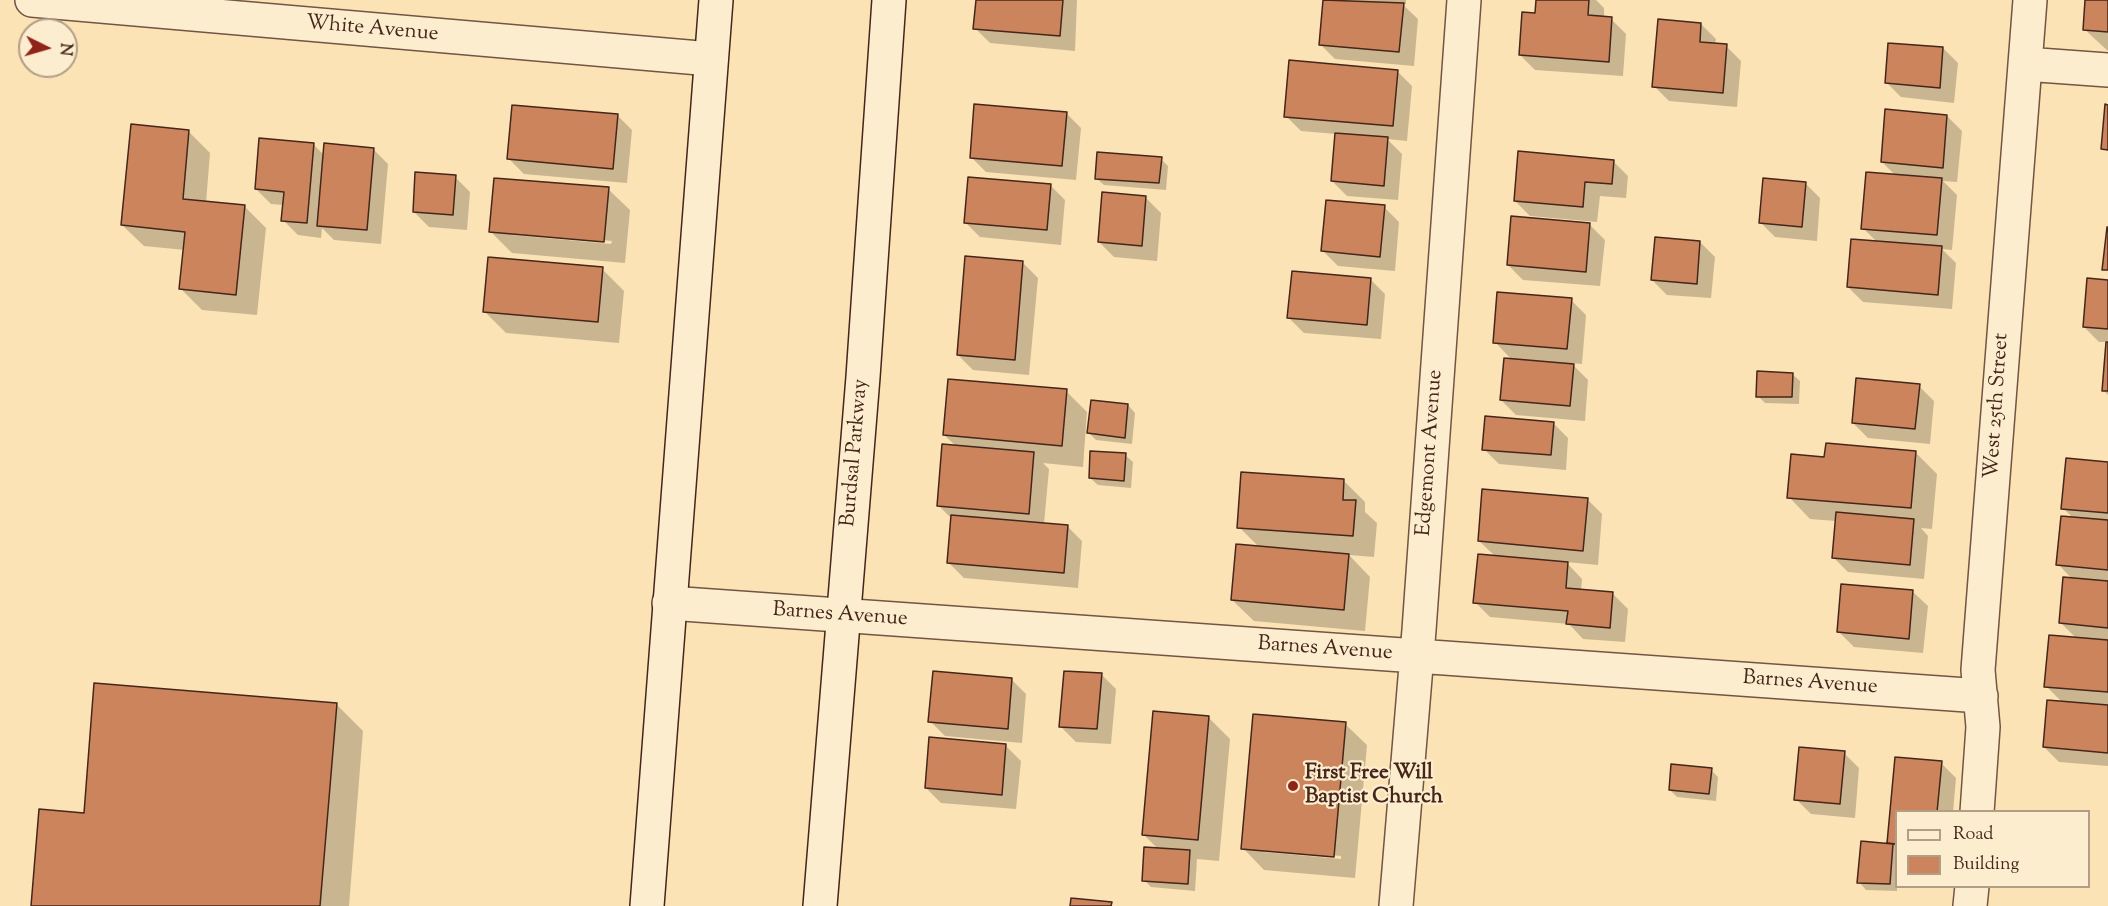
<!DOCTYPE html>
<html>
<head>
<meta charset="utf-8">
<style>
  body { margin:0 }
  #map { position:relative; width:2108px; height:906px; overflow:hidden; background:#fce3b5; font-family:"Sorts Mill Goudy",serif }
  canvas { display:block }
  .legend { position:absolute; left:1895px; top:810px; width:195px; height:78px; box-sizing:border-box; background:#fdedcf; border:2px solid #b39d87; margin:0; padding:8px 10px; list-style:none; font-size:18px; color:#44261b }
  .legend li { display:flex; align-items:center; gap:12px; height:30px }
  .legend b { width:30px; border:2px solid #b39d87 }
  .north { position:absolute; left:18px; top:18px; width:60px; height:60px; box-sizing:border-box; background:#fdedcf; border:2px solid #b39d87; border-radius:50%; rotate:95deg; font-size:16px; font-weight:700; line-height:24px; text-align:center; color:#44261b }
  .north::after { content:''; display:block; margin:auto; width:21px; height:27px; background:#8f2418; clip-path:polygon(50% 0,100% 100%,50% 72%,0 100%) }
</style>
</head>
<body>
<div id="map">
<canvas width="2108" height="906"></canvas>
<ul class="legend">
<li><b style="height:8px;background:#fdedcf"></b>Road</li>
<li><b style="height:16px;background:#cc845d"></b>Building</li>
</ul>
<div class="north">N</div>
</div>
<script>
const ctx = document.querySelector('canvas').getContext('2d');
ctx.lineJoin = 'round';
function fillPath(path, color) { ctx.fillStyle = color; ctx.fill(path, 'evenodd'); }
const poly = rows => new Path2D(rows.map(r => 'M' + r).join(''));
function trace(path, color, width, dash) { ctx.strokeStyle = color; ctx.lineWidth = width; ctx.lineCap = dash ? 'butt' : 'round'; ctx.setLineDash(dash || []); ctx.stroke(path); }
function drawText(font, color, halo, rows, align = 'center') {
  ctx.font = font + ' "Sorts Mill Goudy",serif'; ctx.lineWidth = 4.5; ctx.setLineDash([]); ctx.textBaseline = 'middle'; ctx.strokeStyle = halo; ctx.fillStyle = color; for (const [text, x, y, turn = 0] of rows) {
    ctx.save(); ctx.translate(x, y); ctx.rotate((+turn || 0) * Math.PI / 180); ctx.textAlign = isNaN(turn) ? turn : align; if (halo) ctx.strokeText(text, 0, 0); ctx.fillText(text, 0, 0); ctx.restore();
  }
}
const shadow = poly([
  [977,0,1077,0,1075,51,990,43,975,28],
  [1324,0,1406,0,1406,4,1401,3,1418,19,1414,66,1335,59,1320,44],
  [1537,0,1596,0,1604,8,1604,18,1611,19,1626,34,1623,76,1535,70,1520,55,1536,15],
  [2087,0,2108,0,2108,51,2084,29],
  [1701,24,1716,39,1715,45,1726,46,1741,61,1737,107,1669,101,1654,86],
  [1943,48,1958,63,1954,103,1901,97,1886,82],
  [1397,71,1412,86,1407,141,1387,139,1402,154,1398,200,1347,196,1332,181,1336,134,1301,131,1286,116],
  [1066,113,1081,128,1076,180,986,172,971,157],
  [617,115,632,130,627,183,524,174,509,159],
  [1947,116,1962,131,1957,182,1943,181,1957,195,1952,250,1942,249,1956,263,1952,309,1863,302,1848,287,1877,242,1863,228,1896,176,1882,162],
  [189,132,210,153,206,203,245,207,266,228,257,315,202,310,181,289,185,250,144,246,122,225],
  [313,144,325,156,373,149,388,164,381,244,334,240,322,228,321,238,298,235,283,220,284,205,271,204,256,189],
  [1161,159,1168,166,1166,190,1104,185,1096,178],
  [1613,161,1628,176,1626,198,1600,196,1597,222,1530,216,1515,201],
  [455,177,470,192,467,230,429,227,414,212],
  [1805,183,1820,198,1817,241,1775,237,1760,222],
  [1050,185,1065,200,1061,245,980,237,965,222],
  [608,189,630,210,625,263,512,253,490,231],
  [512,232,612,241,611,244,512,235],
  [1146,198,1161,213,1157,261,1114,257,1099,242],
  [1384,207,1399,222,1395,271,1338,266,1323,251],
  [1590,225,1605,240,1600,286,1523,280,1508,265],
  [1700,242,1715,257,1711,298,1667,295,1652,280],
  [1023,263,1038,278,1029,375,973,370,958,355],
  [602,269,624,291,619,343,506,333,485,312],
  [1370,279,1385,294,1381,339,1304,333,1289,318],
  [2108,282,2108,395,2103,390,2107,342,2099,342,2084,327],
  [1571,300,1586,315,1582,364,1571,363,1588,380,1585,421,1516,415,1501,400,1512,360,1495,342],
  [1792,374,1800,381,1799,404,1765,403,1758,396],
  [1919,386,1934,401,1930,444,1868,438,1853,423],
  [1066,391,1087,412,1083,467,1043,463,1049,469,1044,524,1067,526,1082,541,1078,588,964,578,949,563,952,519,938,505,957,447,944,435],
  [1128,405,1135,413,1132,444,1096,440,1089,433],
  [1553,423,1568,438,1566,470,1499,464,1484,449],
  [1915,452,1937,474,1932,529,1921,528,1928,536,1924,579,1848,572,1833,557,1836,521,1810,519,1789,497,1826,459],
  [1125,455,1133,462,1131,488,1098,485,1090,478],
  [2108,464,2108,766,2059,762,2044,747,2063,703,2046,686,2077,639,2061,623,2073,580,2058,564,2074,519,2063,508],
  [1344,481,1365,502,1365,512,1377,523,1374,557,1349,555,1370,577,1365,631,1254,621,1232,600,1259,547,1239,527],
  [1587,499,1602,514,1598,565,1566,562,1582,579,1581,591,1613,594,1628,609,1625,642,1583,639,1569,624,1490,617,1475,602,1496,557,1479,541],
  [1912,591,1928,606,1923,653,1854,647,1839,632],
  [1101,674,1116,689,1111,744,1076,742,1061,727],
  [1011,679,1026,694,1022,743,945,736,930,721],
  [336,704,363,731,349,906,33,906,85,814],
  [1208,717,1230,739,1219,861,1197,859,1195,891,1151,887,1144,880,1159,850,1143,834],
  [1345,724,1367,745,1355,878,1264,870,1243,848],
  [1264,849,1341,856,1341,859,1264,852],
  [1006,746,1021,761,1016,809,941,803,926,788],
  [1844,753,1859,768,1855,818,1811,814,1796,799],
  [1896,759,1941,763,1956,778,1953,812,1896,812,1897,891,1866,890,1859,882,1889,845],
  [1711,770,1718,777,1716,801,1677,797,1670,790]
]);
const building = poly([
  [976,0,1063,0,1060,36,973,29,976,0],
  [1323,0,1404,3,1399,52,1319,45,1323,0],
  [1536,0,1589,0,1588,15,1612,17,1609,62,1519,55,1522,12,1535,13,1536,0],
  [2085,0,2108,0,2108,32,2083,30,2085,0],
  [1658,19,1701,23,1700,42,1727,44,1723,93,1652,87,1658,19],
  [1888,43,1943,47,1940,88,1885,83,1888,43],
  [1289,60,1398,70,1393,126,1284,117,1289,60],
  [974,104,1067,112,1062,166,970,158,974,104],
  [2105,104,2108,105,2108,150,2101,149,2105,104],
  [512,105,618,114,613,169,507,159,512,105],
  [1885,109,1947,115,1943,168,1881,162,1885,109],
  [131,124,189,130,183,199,245,205,236,295,179,289,185,232,121,225,131,124],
  [1335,133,1388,137,1384,186,1331,181,1335,133],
  [259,138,314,143,307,223,281,221,284,192,255,189,259,138],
  [324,143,374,148,367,230,317,226,324,143],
  [1518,151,1614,160,1612,184,1585,182,1583,207,1514,201,1518,151],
  [1097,152,1162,157,1159,183,1095,179,1097,152],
  [415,172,456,175,453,215,413,212,415,172],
  [1866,172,1942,178,1937,235,1861,229,1866,172],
  [968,177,1051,184,1047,230,964,223,968,177],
  [494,178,609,187,604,242,489,232,494,178],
  [1763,178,1806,182,1802,227,1759,223,1763,178],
  [1102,192,1146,196,1142,246,1098,242,1102,192],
  [1326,200,1385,205,1380,257,1321,251,1326,200],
  [1511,216,1590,223,1586,272,1507,265,1511,216],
  [2107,227,2108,227,2108,270,2102,270,2107,227],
  [1655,237,1700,241,1697,284,1651,280,1655,237],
  [1851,239,1942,246,1938,295,1847,287,1851,239],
  [965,256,1023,261,1015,360,957,355,965,256],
  [488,257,603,267,598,322,483,312,488,257],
  [1292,271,1371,278,1367,325,1287,318,1292,271],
  [2087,278,2108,280,2108,329,2083,327,2087,278],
  [1497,292,1572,298,1567,349,1493,343,1497,292],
  [2106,342,2108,342,2108,391,2102,391,2106,342],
  [1504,358,1574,364,1570,406,1500,400,1504,358],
  [1757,371,1793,373,1792,397,1756,397,1757,371],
  [1856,378,1920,384,1915,429,1852,423,1856,378],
  [948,379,1067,389,1062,446,943,435,948,379],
  [1091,400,1128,404,1125,438,1087,433,1091,400],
  [1485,416,1554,422,1551,455,1482,450,1485,416],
  [1826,443,1916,451,1911,508,1787,498,1791,454,1824,457,1826,443],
  [942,444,1034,452,1029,514,937,506,942,444],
  [1090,451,1126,453,1124,481,1089,478,1090,451],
  [2066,458,2108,462,2108,513,2061,509,2066,458],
  [1241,472,1344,479,1343,500,1356,500,1353,536,1237,528,1241,472],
  [1482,489,1588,498,1583,551,1478,541,1482,489],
  [1836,512,1914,519,1910,565,1832,558,1836,512],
  [951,515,1068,525,1064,573,947,563,951,515],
  [2061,516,2108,520,2108,570,2056,565,2061,516],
  [1236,544,1349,554,1344,610,1231,600,1236,544],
  [1478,554,1568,562,1566,588,1613,592,1610,628,1566,624,1568,611,1473,603,1478,554],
  [2063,577,2108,581,2108,628,2059,623,2063,577],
  [1841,584,1913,590,1909,639,1837,632,1841,584],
  [2049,635,2108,640,2108,692,2044,687,2049,635],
  [933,671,1012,678,1008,729,928,722,933,671],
  [1064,671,1102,673,1097,729,1059,727,1064,671],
  [94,683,337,703,320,906,31,906,39,809,84,813,94,683],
  [2047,700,2108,705,2108,753,2043,747,2047,700],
  [1153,711,1209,716,1198,840,1142,835,1153,711],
  [1253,714,1346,722,1334,857,1241,849,1253,714],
  [929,737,1006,744,1002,795,925,788,929,737],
  [1799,747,1845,751,1840,804,1794,800,1799,747],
  [1895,757,1942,761,1937,812,1896,812,1896,844,1887,843,1895,757],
  [1671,764,1712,768,1709,794,1669,790,1671,764],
  [1861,841,1893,844,1890,884,1857,883,1861,841],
  [1144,847,1190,850,1188,884,1142,881,1144,847],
  [1071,898,1112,902,1111,906,1070,906,1071,898]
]);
const street = poly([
  [32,0,711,59],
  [2025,64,2108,70],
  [669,603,1981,696],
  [1977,812,1983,727,1978,670,2030,0],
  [1396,906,1419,630,1464,0],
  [1970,906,1972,886]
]);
const secondary = poly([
  [647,906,716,0],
  [820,906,863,377,889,0]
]);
const markers = [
  [1293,786,6,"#8f2418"]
];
const streetNames = [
  ["White Avenue",372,30,5],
  ["West 25th Street",1998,406,-86],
  ["Burdsal Parkway",856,453,-85],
  ["Edgemont Avenue",1431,453,-86],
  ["Barnes Avenue",840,616,4],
  ["Barnes Avenue",1325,650,4],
  ["Barnes Avenue",1810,684,4]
];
const poiNames = [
  ["First Free Will",1305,774],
  ["Baptist Church",1305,798]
];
fillPath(shadow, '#0003');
fillPath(building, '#cc845d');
trace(building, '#44261b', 1.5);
trace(street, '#725542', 36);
trace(secondary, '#44261b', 36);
trace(street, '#fdedcf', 33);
trace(secondary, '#fdedcf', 33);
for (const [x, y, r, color] of markers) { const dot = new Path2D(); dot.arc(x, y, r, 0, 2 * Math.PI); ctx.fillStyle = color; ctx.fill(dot); trace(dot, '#fdedcf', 2); }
drawText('21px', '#44261b', '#fdedcf', streetNames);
drawText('bold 21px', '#44261b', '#fdedcf', poiNames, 'left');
</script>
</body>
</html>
